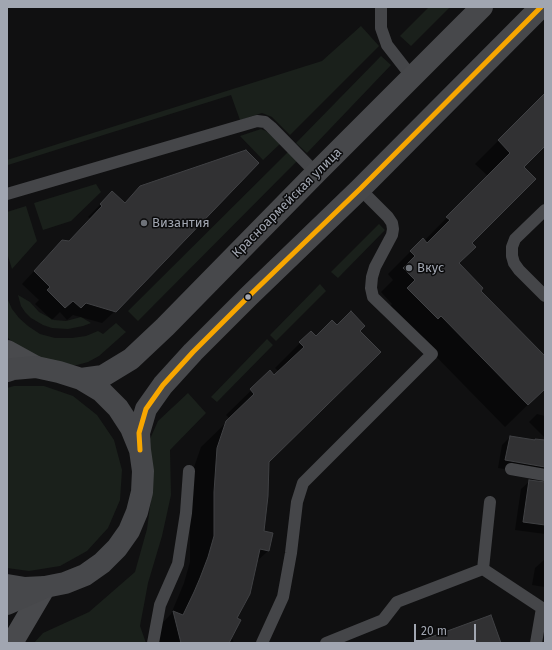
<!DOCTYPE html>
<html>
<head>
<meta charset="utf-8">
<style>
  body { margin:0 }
  #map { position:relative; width:552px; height:650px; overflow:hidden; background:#101011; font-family:"Fira Sans",sans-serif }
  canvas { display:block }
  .frame { position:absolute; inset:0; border:8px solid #a1a6b1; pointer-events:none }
  .scale { position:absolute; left:414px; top:624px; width:62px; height:18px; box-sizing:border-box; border:2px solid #a1a6b1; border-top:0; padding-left:5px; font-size:12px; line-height:14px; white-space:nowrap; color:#a1a6b1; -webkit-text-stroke:3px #0b0b0c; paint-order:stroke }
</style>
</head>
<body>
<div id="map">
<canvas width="552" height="650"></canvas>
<div class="frame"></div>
<div class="scale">20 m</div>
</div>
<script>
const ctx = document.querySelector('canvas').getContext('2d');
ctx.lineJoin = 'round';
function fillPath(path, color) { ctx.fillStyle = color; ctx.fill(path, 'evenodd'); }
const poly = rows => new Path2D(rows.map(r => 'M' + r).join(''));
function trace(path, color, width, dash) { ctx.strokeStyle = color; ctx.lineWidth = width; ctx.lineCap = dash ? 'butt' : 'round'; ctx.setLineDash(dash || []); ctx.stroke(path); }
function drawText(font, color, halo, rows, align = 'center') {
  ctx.font = font + ' "Fira Sans",sans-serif'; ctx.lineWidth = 3; ctx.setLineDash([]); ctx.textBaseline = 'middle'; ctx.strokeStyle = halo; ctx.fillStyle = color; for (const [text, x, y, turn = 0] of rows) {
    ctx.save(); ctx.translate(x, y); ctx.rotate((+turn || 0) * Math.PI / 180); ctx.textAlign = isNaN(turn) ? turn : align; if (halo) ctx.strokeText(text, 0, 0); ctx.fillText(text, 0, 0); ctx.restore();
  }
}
const green = poly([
  [429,7,450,7,411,46,400,36],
  [361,26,379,46,290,135,272,117,262,113,240,120,231,95,8,165,7,166,7,160,322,61],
  [381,56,391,65,307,153,296,143],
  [261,129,266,131,281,143,263,160,240,136],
  [289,151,298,160,138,321,128,311],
  [96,184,101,192,71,221,43,230,34,203],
  [26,206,37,241,12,269,7,253,7,212],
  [379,224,385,230,338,278,331,272],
  [320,284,326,291,276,341,270,335],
  [18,295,30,302,39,312,54,320,66,321,81,317,91,323,83,326,68,329,52,328,43,325,31,318,25,312,21,306],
  [7,298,12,309,19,318,28,326,40,334,55,338,72,338,86,336,98,331,103,334,116,323,126,332,99,356,88,362,77,365,66,365,48,362,22,349,9,339,7,336],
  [267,339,273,345,217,402,211,397],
  [14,386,44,386,73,396,97,415,114,440,122,470,120,500,108,528,87,551,60,566,29,571,7,568,7,388],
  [188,393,206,413,170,450,171,495,162,536,148,583,140,626,146,643,34,643,43,633,89,612,135,572,147,529,152,492,150,439,158,421]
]);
const shadow = poly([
  [545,94,545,145,522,167,471,243,458,264,479,291,545,358,545,388,505,427,418,338,385,311,392,304,381,292,393,280,388,274,423,239,424,241,488,176,475,164],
  [112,193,115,311,102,323,73,315,67,320,60,312,52,320,35,304,39,300,22,284,50,254,69,242,91,219,88,217],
  [311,332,268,462,263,532,268,551,256,562,236,618,231,636,234,643,150,643,149,637,171,614,184,583,190,562,190,518,192,473,201,447,230,419,226,415,270,372,274,376,279,372,275,368],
  [537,414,545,416,545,438,529,422],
  [510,437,545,443,545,534,515,530,521,489,530,481,545,484,544,480,523,472,498,468,502,445],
  [544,560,545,560,545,587,532,585,535,568]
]);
const building = poly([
  [545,93,545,146,524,167,536,179,472,243,476,247,459,263,483,288,481,291,545,356,545,389,528,405,441,316,438,319,407,288,415,280,403,268,415,256,410,251,423,238,427,243,450,220,446,217,510,153,498,140,545,93],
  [246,150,259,163,116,312,86,303,81,308,73,301,65,308,47,290,50,287,34,271,62,240,69,241,102,206,100,204,112,191,125,203,140,186,246,150],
  [351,311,365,326,360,331,381,352,269,462,268,496,264,531,273,533,269,551,260,549,250,594,237,618,241,620,229,643,181,643,173,611,183,615,194,592,200,578,208,557,214,536,214,492,217,448,226,421,254,394,250,389,270,370,274,375,304,347,299,342,311,331,316,336,332,320,337,325,351,311],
  [510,436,535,440,535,439,545,440,545,467,505,460,510,436],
  [529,480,545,482,545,525,523,522,529,480],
  [491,615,501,643,420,643,420,641,491,615]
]);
const service = poly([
  [381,7,381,28,387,45,412,77],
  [7,194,257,121,265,122,271,127,316,173],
  [545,210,515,239,512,247,512,256,514,263,519,270,545,296],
  [511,469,545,475],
  [483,569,490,502],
  [153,643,160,605,178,564,186,513,189,471],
  [262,643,283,597,291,553,297,502,303,483,432,354,373,297,371,288,372,277,375,267,392,235,393,229,392,223,388,217,360,189],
  [326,643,383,620,397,602,483,569,542,608],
  [536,643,542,608,545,609]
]);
const secondary = poly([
  [7,351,36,367],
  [12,643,45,587]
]);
const primary = poly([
  [7,371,13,369,36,367,59,372,81,379,101,391,118,408,131,428,140,450,143,471,142,492,137,512,129,531,117,548,102,563,85,575,65,583,45,587,25,588,7,585],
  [81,379,103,376,131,359,165,327,316,173,482,7],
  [140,450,139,433,146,409,163,385,193,352,248,297,360,189,541,7],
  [7,604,41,589]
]);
const bus1 = poly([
  [140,450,139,433,146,409,163,385,193,352,248,297,360,189,541,7]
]);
const markers = [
  [144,223,4,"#6e7279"],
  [409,268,4,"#6e7279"],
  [248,297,3.5,"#a1a6b1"]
];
const streetNames = [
  ["Красноармейская улица",287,203,-45]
];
const poiNames = [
  ["Византия",152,223],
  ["Вкус",417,268]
];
fillPath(green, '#1a201b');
fillPath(shadow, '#0007');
fillPath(building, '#313133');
trace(building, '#404144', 1);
trace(service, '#454649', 12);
trace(secondary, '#494a4d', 22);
trace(primary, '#47484b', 22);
trace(bus1, '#f7a600', 5);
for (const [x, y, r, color] of markers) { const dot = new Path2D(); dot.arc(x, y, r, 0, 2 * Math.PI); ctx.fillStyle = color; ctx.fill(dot); trace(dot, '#0b0b0c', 1.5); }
drawText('13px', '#a1a6b1', '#0b0b0c', streetNames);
drawText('13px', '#a1a6b1', '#0b0b0c', poiNames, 'left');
</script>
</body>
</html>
